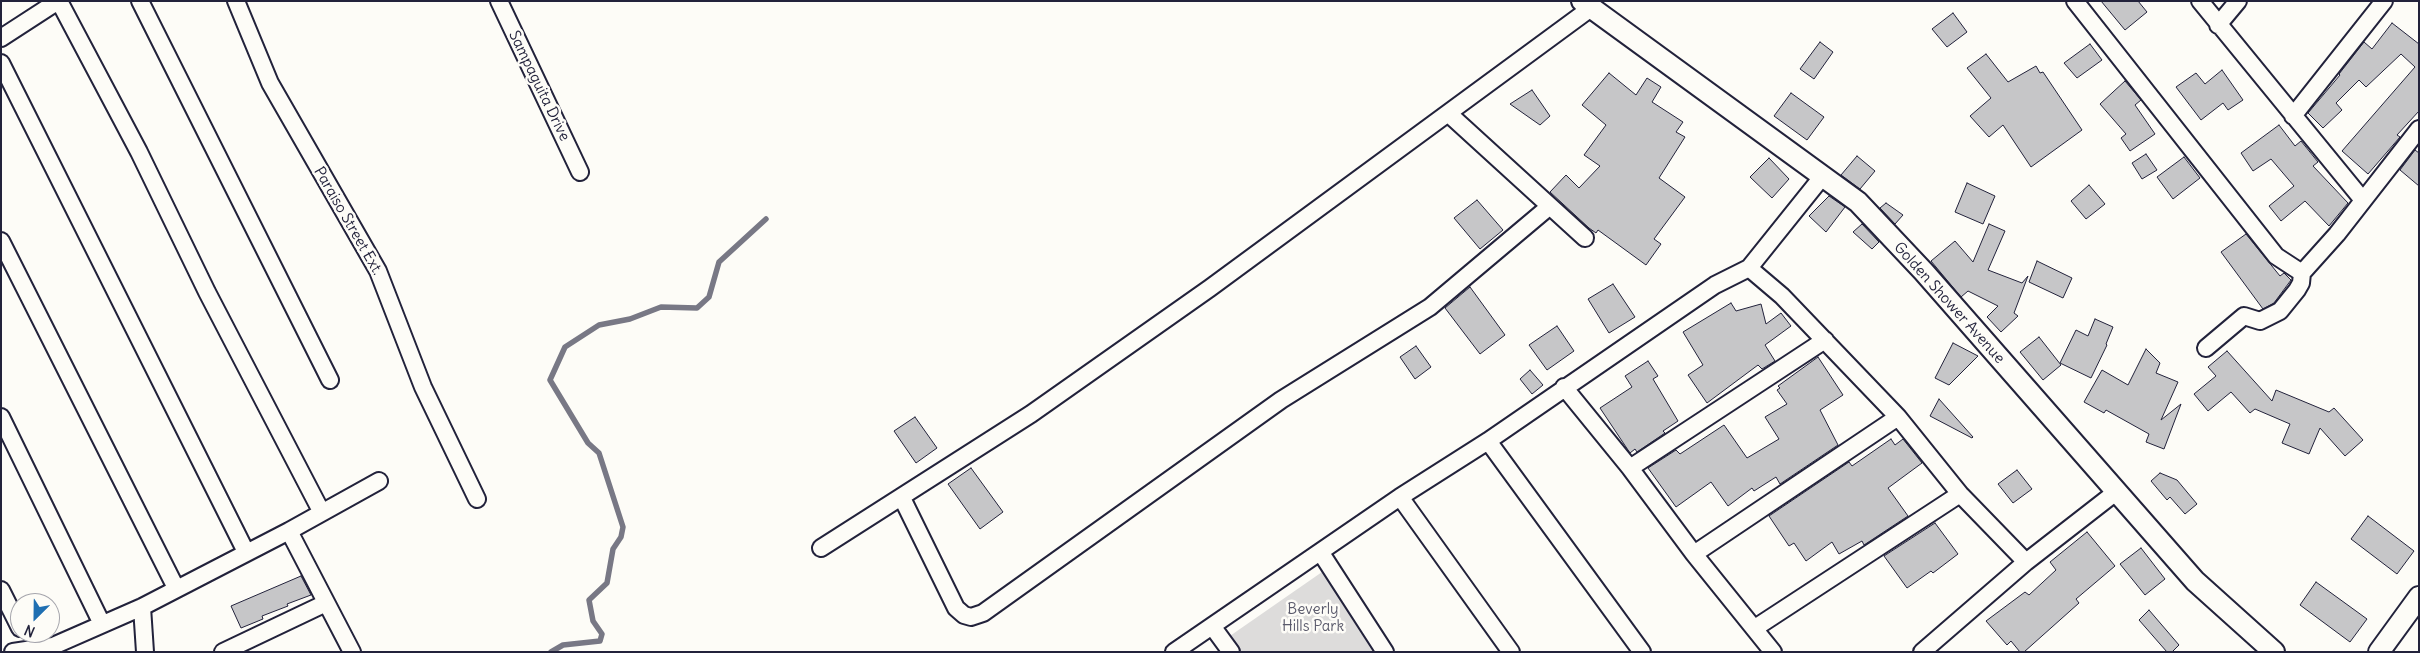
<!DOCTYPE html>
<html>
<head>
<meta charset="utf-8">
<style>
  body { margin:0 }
  #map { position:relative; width:2420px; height:653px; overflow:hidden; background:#fdfcf7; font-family:Delius,sans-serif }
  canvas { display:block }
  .frame { position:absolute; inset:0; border:2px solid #22223b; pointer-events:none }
  .north { position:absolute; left:10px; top:593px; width:50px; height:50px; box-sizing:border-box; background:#fdfcf7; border:1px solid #a5a5ac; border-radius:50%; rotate:203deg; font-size:14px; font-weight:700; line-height:20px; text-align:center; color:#22223b }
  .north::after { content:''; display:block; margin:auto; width:18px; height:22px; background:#1f6fb2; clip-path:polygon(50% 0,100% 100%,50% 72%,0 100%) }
</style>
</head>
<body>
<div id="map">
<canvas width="2420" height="653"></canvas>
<div class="frame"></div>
<div class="north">N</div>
</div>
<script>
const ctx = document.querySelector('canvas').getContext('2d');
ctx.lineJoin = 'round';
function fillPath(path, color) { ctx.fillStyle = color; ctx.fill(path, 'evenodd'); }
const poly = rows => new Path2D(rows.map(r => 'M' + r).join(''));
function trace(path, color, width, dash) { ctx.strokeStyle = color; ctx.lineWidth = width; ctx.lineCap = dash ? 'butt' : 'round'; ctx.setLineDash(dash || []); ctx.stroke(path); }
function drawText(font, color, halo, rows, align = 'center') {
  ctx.font = font + ' Delius,sans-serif'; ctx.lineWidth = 5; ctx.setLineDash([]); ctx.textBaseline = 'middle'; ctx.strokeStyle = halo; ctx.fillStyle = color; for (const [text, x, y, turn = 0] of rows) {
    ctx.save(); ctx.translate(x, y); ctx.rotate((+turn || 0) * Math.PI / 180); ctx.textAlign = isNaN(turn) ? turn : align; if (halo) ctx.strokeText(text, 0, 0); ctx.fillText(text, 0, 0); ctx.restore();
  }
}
const green = poly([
  [1322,572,1376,652,1238,652,1227,638]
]);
const stream = poly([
  [551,652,563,645,600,641,602,634,593,621,589,600,607,583,613,549,621,537,623,527,599,453,588,443,550,380,565,347,599,325,630,319,661,307,697,308,709,297,719,262,766,219]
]);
const building = poly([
  [2101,1,2138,1,2147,12,2125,30,2101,1],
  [1953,13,1967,32,1947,47,1932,29,1953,13],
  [2392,23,2419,44,2419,111,2397,135,2400,137,2368,174,2342,151,2415,67,2401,54,2366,87,2359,80,2336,103,2342,110,2323,128,2308,113,2340,75,2339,74,2364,42,2372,49,2392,23],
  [1820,42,1833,52,1814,79,1800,69,1820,42],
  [2090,44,2102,60,2077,78,2064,63,2090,44],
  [1986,54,2008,82,2036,66,2040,73,2043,72,2082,130,2031,167,2003,125,1989,137,1970,116,1991,98,1967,68,1986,54],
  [2222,70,2243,100,2228,110,2223,103,2201,120,2176,87,2196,73,2205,84,2222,70],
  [1609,73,1636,95,1647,78,1661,87,1652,102,1683,122,1676,132,1685,137,1659,178,1685,197,1654,239,1661,244,1646,265,1598,230,1596,233,1589,228,1550,192,1566,175,1579,188,1600,166,1584,155,1606,125,1582,105,1609,73],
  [2125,81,2141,100,2135,105,2155,134,2130,151,2121,138,2126,134,2100,104,2125,81],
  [1532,90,1550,116,1540,125,1510,104,1532,90],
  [1791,93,1824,117,1807,140,1774,116,1791,93],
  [2279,125,2295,146,2301,141,2318,162,2313,166,2348,203,2329,226,2305,201,2281,221,2269,206,2294,186,2271,159,2253,171,2241,153,2279,125],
  [2415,150,2419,153,2419,186,2400,170,2415,150],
  [2146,154,2157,170,2142,179,2132,163,2146,154],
  [1857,156,1875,171,1860,189,1841,175,1857,156],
  [2184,157,2200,178,2173,199,2157,177,2184,157],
  [1769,158,1789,179,1772,198,1750,177,1769,158],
  [1967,183,1995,196,1983,224,1955,212,1967,183],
  [2089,185,2105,204,2086,219,2071,201,2089,185],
  [1829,196,1845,207,1826,232,1809,216,1829,196],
  [1477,200,1503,230,1480,249,1454,218,1477,200],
  [1886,203,1903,215,1895,224,1880,208,1886,203],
  [1862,224,1879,242,1872,249,1853,232,1862,224],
  [1989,224,2005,231,1988,270,2022,283,2028,276,2014,313,2018,316,2001,332,1987,317,1998,306,1968,291,1961,297,1931,261,1955,241,1973,262,1989,224],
  [2246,234,2280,276,2284,273,2291,280,2274,303,2263,309,2221,252,2246,234],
  [2037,261,2072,278,2063,298,2029,282,2037,261],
  [1613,284,1635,317,1609,333,1588,299,1613,284],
  [1470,287,1505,335,1480,354,1445,308,1470,287],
  [1731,303,1736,311,1761,304,1766,324,1781,313,1791,326,1765,345,1775,361,1762,369,1758,365,1707,403,1688,375,1703,365,1683,332,1731,303],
  [2095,319,2113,327,2106,344,2107,345,2091,378,2060,363,2076,330,2088,336,2095,319],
  [1557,326,1574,351,1547,370,1529,345,1557,326],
  [2039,337,2061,365,2043,380,2020,352,2039,337],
  [1953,343,1978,356,1949,385,1935,378,1953,343],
  [1416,346,1431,367,1415,379,1400,357,1416,346],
  [2146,349,2160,363,2156,373,2178,382,2161,420,2181,404,2164,449,2146,442,2149,434,2106,410,2104,413,2084,402,2102,370,2128,385,2146,349],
  [2227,351,2272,401,2276,390,2329,412,2334,408,2363,440,2345,456,2320,428,2309,454,2282,443,2290,424,2255,409,2250,413,2231,392,2208,411,2194,394,2216,376,2208,367,2227,351],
  [1818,357,1843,395,1820,410,1838,445,1780,484,1776,477,1754,491,1752,488,1728,506,1711,482,1676,507,1648,468,1676,450,1680,454,1724,425,1747,458,1779,439,1765,417,1787,404,1777,390,1780,388,1778,386,1818,357],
  [1648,361,1658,376,1653,379,1678,421,1663,431,1665,433,1637,452,1635,449,1630,453,1600,408,1632,387,1625,376,1648,361],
  [1530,370,1543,385,1532,394,1520,379,1530,370],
  [1939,399,1973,437,1972,438,1930,416,1939,399],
  [915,417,937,448,916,463,894,431,915,417],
  [1891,439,1895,445,1903,439,1922,463,1888,488,1908,516,1864,545,1862,541,1839,554,1832,542,1806,561,1794,543,1789,546,1769,516,1849,462,1852,466,1891,439],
  [971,468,1003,512,980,529,948,484,971,468],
  [2017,470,2032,489,2013,503,1998,484,2017,470],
  [2160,473,2177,480,2197,504,2185,514,2170,497,2167,500,2151,481,2160,473],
  [2368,516,2414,551,2397,574,2351,539,2368,516],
  [1935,523,1958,554,1933,573,1931,571,1907,588,1884,556,1935,523],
  [2087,532,2115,566,2076,599,2079,603,2024,652,2020,652,2011,641,2007,645,1986,621,2025,592,2029,595,2056,570,2050,562,2087,532],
  [2141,548,2165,579,2145,595,2120,564,2141,548],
  [301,576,311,595,287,604,288,606,262,616,263,619,241,628,231,606,301,576],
  [2316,582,2367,619,2350,642,2300,605,2316,582],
  [2149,610,2179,645,2172,652,2167,652,2139,620,2149,610]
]);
const minor = poly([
  [59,1,139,152,207,292,321,511],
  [140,1,330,380],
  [236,1,270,83,378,271,423,387,477,499],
  [499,1,580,172],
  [2075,1,2276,256,2302,273,2337,234,2419,129],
  [2200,1,2362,199],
  [2218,25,2238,1],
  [1,38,58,1],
  [1,63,246,552],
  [1449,114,1585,238],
  [2293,116,2384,1],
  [1,241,176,588],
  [1749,268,1782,296,1898,417,1960,494,2026,562],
  [2206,348,2244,316,2260,321,2280,311,2297,290,2301,283,2302,273],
  [1564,387,1630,468,1694,554,1773,652],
  [1,417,102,624],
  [1488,441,1642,652],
  [1630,468,1825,340],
  [1400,497,1511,652],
  [902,498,956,608,964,615,971,617,983,613,1281,400,1430,307,1550,206],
  [289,531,352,652],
  [821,548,1031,414,1210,288,1591,8],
  [1321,553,1385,652],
  [1694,554,1898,417],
  [1,590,20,628],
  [142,607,145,652],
  [1212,626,1231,652],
  [1755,628,1960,494],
  [13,652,53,646,142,607,289,531,379,481],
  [223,652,326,603],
  [1174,652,1400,497,1488,441,1715,285,1749,268,1822,177],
  [1922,652,2026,562,2116,492]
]);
const tertiary = poly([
  [1582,1,1858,202,1924,272,2195,581,2274,652],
  [2379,652,2419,597]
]);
const streetNames = [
  ["Sampaguita Drive",539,86,64],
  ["Paraiso Street Ext.",348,221,60],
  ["Golden Shower Avenue",1949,303,48]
];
const parkNames = [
  ["Beverly",1313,610],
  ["Hills Park",1313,627]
];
fillPath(green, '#dddcdb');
trace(stream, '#787885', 5.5);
fillPath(building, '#c6c6c8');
trace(building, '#22223b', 1);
trace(minor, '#22223b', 20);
trace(tertiary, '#22223b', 24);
trace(minor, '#fdfcf7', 16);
trace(tertiary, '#fdfcf7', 20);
drawText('15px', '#22223b', '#fdfcf7', streetNames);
drawText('15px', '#5a5a6b', '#fdfcf7', parkNames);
</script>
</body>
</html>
